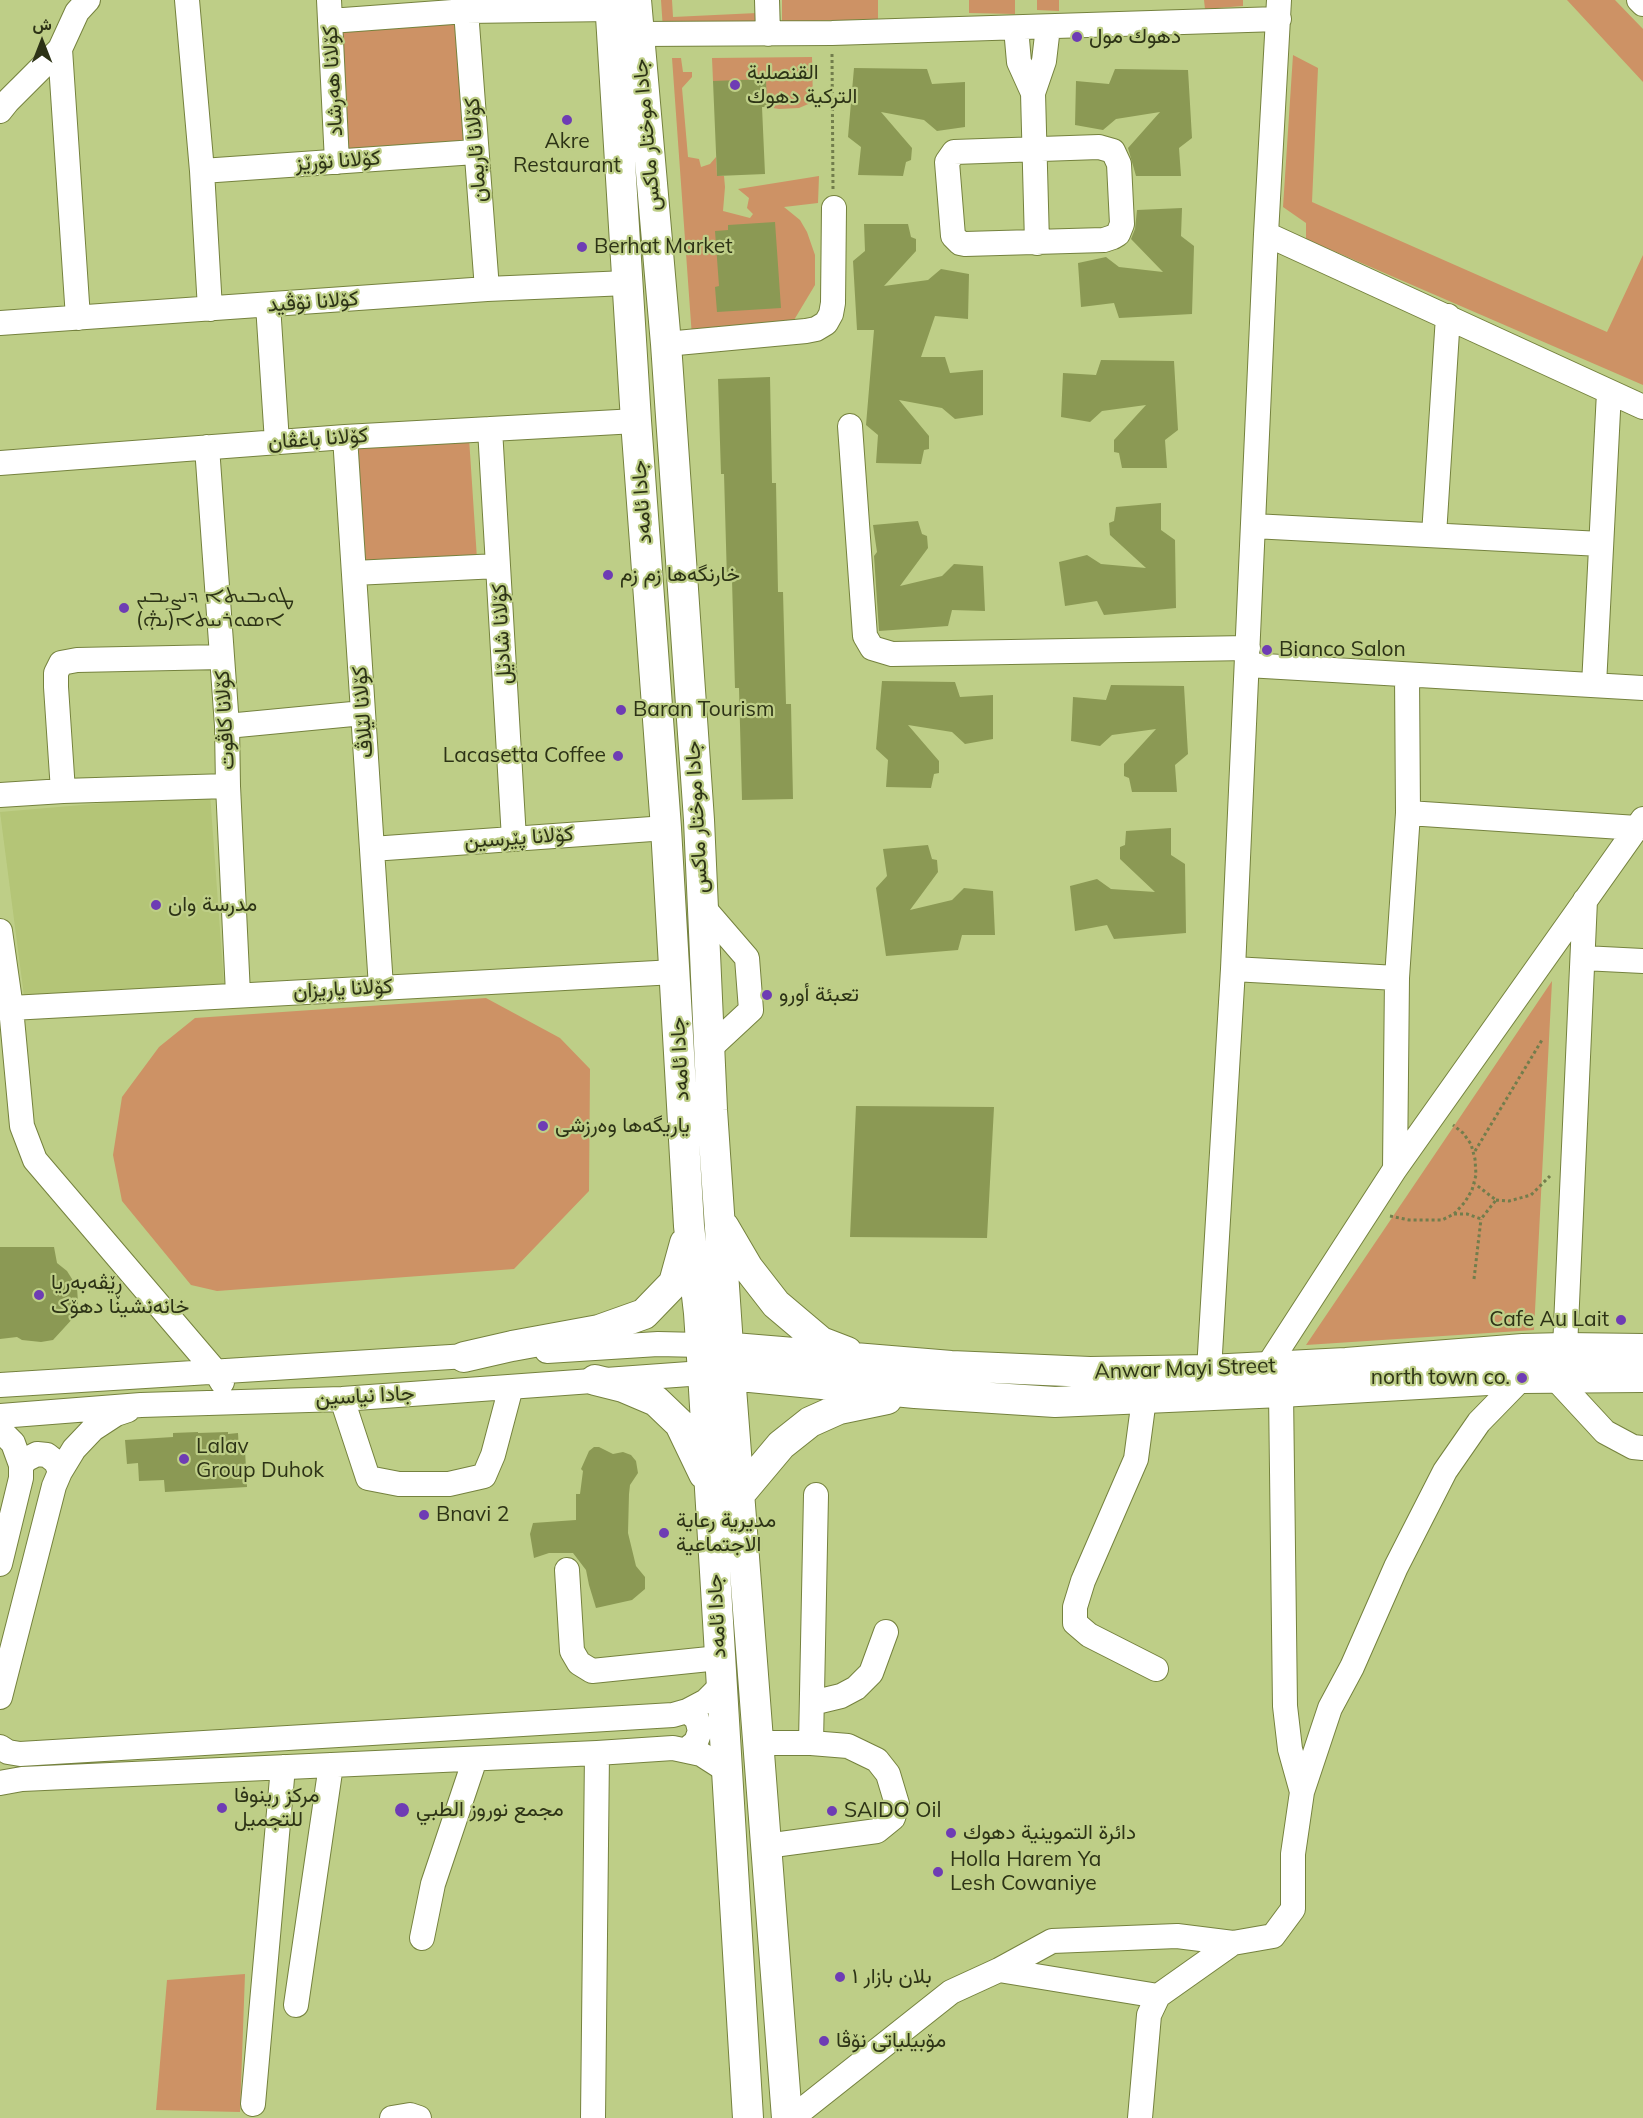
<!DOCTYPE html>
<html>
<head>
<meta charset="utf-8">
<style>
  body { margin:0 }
  #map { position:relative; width:1643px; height:2118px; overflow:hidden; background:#bece87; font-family:Mulish,Vazirmatn,sans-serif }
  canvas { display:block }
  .north { position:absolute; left:12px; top:12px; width:60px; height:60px; -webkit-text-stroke:4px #bece87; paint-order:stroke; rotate:0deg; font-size:16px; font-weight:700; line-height:24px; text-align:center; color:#2d3316 }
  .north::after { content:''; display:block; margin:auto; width:21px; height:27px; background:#2d3316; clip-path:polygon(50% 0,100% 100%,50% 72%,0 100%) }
</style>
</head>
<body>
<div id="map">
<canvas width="1643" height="2118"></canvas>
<div class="north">ش</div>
</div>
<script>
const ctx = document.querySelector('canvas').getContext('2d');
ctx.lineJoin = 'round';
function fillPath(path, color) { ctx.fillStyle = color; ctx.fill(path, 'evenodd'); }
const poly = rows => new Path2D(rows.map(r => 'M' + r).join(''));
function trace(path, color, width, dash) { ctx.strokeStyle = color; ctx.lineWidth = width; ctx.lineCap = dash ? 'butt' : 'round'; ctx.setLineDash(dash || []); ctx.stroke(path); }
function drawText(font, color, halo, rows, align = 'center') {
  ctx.font = font + ' Mulish,Vazirmatn,"Noto Sans Syriac",sans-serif'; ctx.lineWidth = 4.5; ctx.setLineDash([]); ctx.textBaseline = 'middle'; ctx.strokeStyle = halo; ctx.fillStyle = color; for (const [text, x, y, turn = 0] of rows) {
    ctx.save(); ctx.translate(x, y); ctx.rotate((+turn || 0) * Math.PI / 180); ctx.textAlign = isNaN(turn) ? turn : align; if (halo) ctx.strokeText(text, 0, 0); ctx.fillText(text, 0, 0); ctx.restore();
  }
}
const built = poly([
  [210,794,224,984,24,996,0,812]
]);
const green = poly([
  [661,0,672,0,673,17,757,13,757,25,663,30],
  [782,0,878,0,878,19,782,22],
  [969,0,1015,0,1015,14,969,13],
  [1037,0,1059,0,1059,11,1037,10],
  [1204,0,1243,0,1243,6,1205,9],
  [1567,0,1615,0,1643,29,1643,82],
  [466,11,475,152,337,162,330,21],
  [1293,55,1318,68,1312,202,1607,332,1643,255,1643,385,1306,239,1306,223,1283,207],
  [812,57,813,102,799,108,779,109,767,107,766,82,713,81,712,58],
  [672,58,681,58,683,72,692,72,692,77,682,88,688,157,699,159,701,167,710,164,716,157,717,176,724,176,725,187,723,211,750,218,753,214,747,208,749,198,738,189,819,176,818,203,784,207,800,220,807,232,815,255,815,285,794,320,692,337],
  [469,438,477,559,363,567,356,446],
  [1552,981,1534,1330,1306,1345],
  [486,998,560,1038,590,1069,589,1191,514,1269,217,1291,191,1285,122,1201,113,1155,122,1097,159,1047,195,1018],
  [245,1974,240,2112,156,2110,167,1980]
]);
const building = poly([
  [854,68,927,69,932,84,965,82,965,127,937,131,924,120,881,112,912,148,911,160,906,162,903,176,858,175,861,147,848,137],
  [1115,69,1188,70,1192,138,1179,148,1181,176,1136,176,1128,148,1160,112,1116,119,1103,130,1075,125,1076,81,1109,84],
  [766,79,767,107,762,107,765,174,717,176,713,81],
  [1182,208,1181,236,1194,246,1192,314,1119,318,1114,303,1081,307,1078,263,1106,257,1119,267,1163,272,1131,239,1135,229,1137,210],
  [775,222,781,308,717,312,715,287,719,286,715,231,728,230,728,225],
  [864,224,908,224,911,237,916,239,916,251,884,286,928,280,941,269,969,274,968,319,935,316,921,357,945,357,950,373,983,370,983,415,955,419,942,408,899,400,929,436,929,449,924,450,921,464,876,463,878,435,866,425,874,330,857,330,853,261,865,251],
  [1101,360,1174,361,1178,430,1165,440,1167,468,1122,468,1119,453,1114,452,1114,440,1146,405,1102,411,1090,422,1061,417,1063,373,1096,375],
  [770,377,772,483,776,483,778,592,783,592,786,704,791,704,793,799,742,800,739,688,735,688,732,580,727,580,724,474,721,474,718,379],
  [1161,503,1161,530,1175,540,1176,608,1104,615,1097,601,1065,606,1059,562,1087,555,1101,564,1146,568,1110,535,1109,523,1114,521,1116,507],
  [918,521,922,534,927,536,928,548,900,586,942,576,954,564,983,566,985,611,952,610,948,626,879,631,874,556,877,552,873,525],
  [882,681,955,682,960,697,993,695,993,739,965,744,952,732,908,725,939,761,939,773,934,774,931,788,886,787,888,760,876,749],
  [1111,685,1184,686,1188,754,1175,765,1177,792,1132,792,1129,778,1124,776,1124,764,1156,729,1112,735,1100,746,1071,741,1073,697,1106,700],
  [1171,828,1171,855,1185,864,1186,933,1114,939,1107,925,1075,931,1070,886,1097,879,1111,889,1155,892,1120,859,1120,847,1125,845,1126,831],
  [928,845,932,859,937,860,938,872,910,910,952,900,964,888,993,891,995,935,962,935,958,950,886,956,876,888,887,876,883,849],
  [856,1106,994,1107,987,1238,850,1237],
  [0,1247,54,1247,57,1263,67,1271,77,1287,78,1303,75,1316,53,1340,41,1342,22,1340,17,1337,0,1339],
  [198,1432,198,1433,228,1432,228,1434,238,1433,239,1451,245,1450,247,1487,165,1492,164,1480,139,1481,138,1463,127,1464,125,1440,173,1437,173,1433],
  [594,1447,599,1447,613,1454,623,1452,631,1455,636,1461,638,1473,630,1485,629,1494,628,1533,636,1566,645,1577,645,1589,632,1600,596,1608,589,1585,586,1570,573,1553,549,1553,534,1558,530,1534,533,1523,576,1520,576,1494,580,1494,583,1471,581,1469,589,1451]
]);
const path = poly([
  [832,54,833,189],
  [1475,1151,1542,1040],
  [1496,1200,1509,1201,1531,1195,1550,1176],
  [1454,1214,1467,1214,1481,1219,1496,1200,1475,1184],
  [1390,1216,1409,1220,1442,1220,1454,1214,1465,1202,1472,1190,1476,1175,1475,1159,1471,1144,1463,1133,1453,1125],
  [1474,1279,1481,1219]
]);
const minor = poly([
  [187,0,202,171,210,309],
  [329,0,337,162],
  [767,0,768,34],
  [1639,0,1643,4],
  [466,11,487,289],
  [330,21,466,11,611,9],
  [1016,28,1019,62,1033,93],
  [638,34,832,33,1279,19],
  [0,111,8,101,60,49],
  [1099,147,1113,151,1119,164,1122,224,1118,234,1113,237,1104,240,965,244,960,243,953,236,947,162,954,152,1099,147],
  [202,171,475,152],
  [1266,234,1643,407],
  [1037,243,1033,93,1044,61,1048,27],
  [268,305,277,442],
  [78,318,60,49,77,12,88,0],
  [0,323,487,289,627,283],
  [666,344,806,331,816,329,826,323,831,314,833,303,834,208],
  [850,426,865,636,872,648,892,654,1248,648],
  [490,429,514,839],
  [345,437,381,987],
  [207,447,227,726,228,786,238,994],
  [0,463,345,437,636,421],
  [1253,526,1601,544],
  [1434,535,1448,316],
  [354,573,498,566],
  [1247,665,1643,688],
  [1594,685,1609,392],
  [227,726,363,713],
  [63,791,56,687,56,673,61,663,77,660,222,657],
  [0,795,63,791,228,786],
  [1408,813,1637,828],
  [372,849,666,828],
  [703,907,747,958,751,1010,709,1049],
  [0,931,11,1008,22,1126,35,1160,216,1372,222,1382],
  [1583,958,1643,961],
  [1233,969,1397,978],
  [0,1003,11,1008,675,972],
  [1395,1169,1397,978,1408,813,1407,675],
  [1565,1348,1585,900],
  [547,1351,658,1344,701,1345],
  [1267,1367,1395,1169,1643,819],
  [1209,1370,1233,969,1266,234,1279,0],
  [1555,1378,1605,1432,1633,1447,1643,1448],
  [0,1385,483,1355],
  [1281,1392,1285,1706,1290,1749,1302,1792],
  [342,1399,368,1478,399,1484,449,1484,484,1476,493,1455,511,1387],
  [1144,1399,1136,1459,1083,1581,1075,1607,1075,1623,1089,1635,1156,1669],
  [0,1416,141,1405,342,1399,703,1373],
  [0,1430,13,1443,21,1465,21,1478,0,1564],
  [21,1465,27,1459,37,1454,47,1455,56,1462,60,1472],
  [567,1570,572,1651,579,1663,592,1671,719,1658],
  [0,1697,54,1486,60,1472,74,1449,93,1429,116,1414,128,1410],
  [812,1703,841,1696,856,1688,871,1673,886,1632],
  [758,1743,811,1743,848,1746,877,1760,888,1774,897,1804,893,1818,877,1831,766,1846],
  [811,1743,816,1495],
  [0,1747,8,1752,20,1754,673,1715,687,1711,706,1701,721,1686],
  [686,1750,696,1742,700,1731,697,1719,687,1711],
  [0,1783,22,1779,597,1753,673,1748,701,1754,726,1770],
  [422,1938,433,1884,475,1759],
  [999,1970,1158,1996],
  [296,2005,331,1765],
  [253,2104,283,1767],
  [392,2118,410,2115,419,2118],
  [593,2118,597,1753],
  [792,2118,951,1992,999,1970,1052,1941,1177,1936,1233,1943,1273,1936,1293,1909,1293,1854,1302,1792,1330,1708,1352,1667,1396,1567,1445,1471,1479,1422,1522,1378],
  [1140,2118,1149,2015,1158,1996,1233,1943]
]);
const major = poly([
  [610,0,636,421,666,828,689,1226,699,1313,703,1373,748,2118],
  [636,0,666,344,699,820,712,1110,730,1375,787,2118],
  [724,1227,748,1268,776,1304,821,1342,847,1352],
  [709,1346,951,1366,1090,1372,1209,1370,1346,1363,1523,1349,1565,1348,1643,1349],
  [464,1357,512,1346,599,1330,644,1314,674,1283,685,1243],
  [709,1373,915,1393,1055,1402,1281,1392,1522,1378,1643,1377],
  [595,1380,623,1387,656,1401,680,1424,704,1474],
  [739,1495,781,1445,810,1422,839,1409,887,1399]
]);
const markers = [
  [1077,37,6,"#6e3cb4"],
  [735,85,6,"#6e3cb4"],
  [567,120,6,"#6e3cb4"],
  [582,247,6,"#6e3cb4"],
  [608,575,6,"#6e3cb4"],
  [124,608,6,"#6e3cb4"],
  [1267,650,6,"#6e3cb4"],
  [621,710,6,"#6e3cb4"],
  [618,756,6,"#6e3cb4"],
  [156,905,6,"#6e3cb4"],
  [767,995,6,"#6e3cb4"],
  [543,1126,6,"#6e3cb4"],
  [39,1295,6,"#6e3cb4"],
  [1621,1320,6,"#6e3cb4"],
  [1522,1378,6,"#6e3cb4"],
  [184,1459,6,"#6e3cb4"],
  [424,1515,6,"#6e3cb4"],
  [664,1533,6,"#6e3cb4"],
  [222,1808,6,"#6e3cb4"],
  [402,1810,8,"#6e3cb4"],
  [832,1811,6,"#6e3cb4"],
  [951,1833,6,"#6e3cb4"],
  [938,1872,6,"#6e3cb4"],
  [840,1977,6,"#6e3cb4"],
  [824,2041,6,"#6e3cb4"]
];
const poiNames = [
  ["دهوك مول",1089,37],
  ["القنصلية",747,73],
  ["التركية دهوك",747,97],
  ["Akre",567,142,"center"],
  ["Restaurant",567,166,"center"],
  ["Berhat Market",594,247],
  ["خارنگەها زم زم",620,575],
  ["ܛܘܝܒܝܬܐ ܕܢܨܝܒܝܢ",136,596],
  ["ܐܣܘܪܝܝܬܐ(ܞ)",136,620],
  ["Bianco Salon",1279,650],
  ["Baran Tourism",633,710],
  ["Lacasetta Coffee",606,756,"right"],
  ["مدرسة وان",168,905],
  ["تعبئة أورو",779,995],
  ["ياريگەها وەرزشی",555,1126],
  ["ڕێڤه‌به‌ریا",51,1283],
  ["خانەنشينا دهۆک",51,1307],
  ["Cafe Au Lait",1609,1320,"right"],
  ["north town co.",1510,1378,"right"],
  ["Lalav",196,1447],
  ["Group Duhok",196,1471],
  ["Bnavi 2",436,1515],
  ["مديرية رعاية",676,1521],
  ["الاجتماعية",676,1545],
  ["مركز رينوفا",234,1796],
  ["للتجميل",234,1820],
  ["مجمع نوروز الطبي",416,1810],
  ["SAIDO Oil",844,1811],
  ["دائرة التموينية دهوك",963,1833],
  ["Holla Harem Ya",950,1860],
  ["Lesh Cowaniye",950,1884],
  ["بلان بازار ١",852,1977],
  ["مۆبیلیاتی نۆڤا",836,2041]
];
const streetNames = [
  ["کۆلانا هەرشاد",333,81,-93],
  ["جادا موختار ماكس",647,135,-95],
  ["کۆلانا ئاریمان",476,150,-94],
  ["کۆلانا نۆرێز",338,161,-4],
  ["کۆلانا نۆڤید",313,302,-4],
  ["کۆلانا باغڤان",318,439,-4],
  ["جادا ئامەد",642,502,-94],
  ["کۆلانا شادێل",502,634,-93],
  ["کۆلانا لێلاڤ",363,712,-94],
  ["کۆلانا کاڤوت",225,720,-93],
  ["جادا موختار ماكس",697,817,-93],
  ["کۆلانا پێرسین",519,838,-4],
  ["کۆلانا یاریزان",343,989,-3],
  ["جادا ئامەد",680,1059,-93],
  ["Anwar Mayi Street",1185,1369,-2],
  ["جادا نیاسین",365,1396,-3],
  ["جادا ئامەد",717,1616,-93]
];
fillPath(built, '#b4c577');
fillPath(green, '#cd9265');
fillPath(building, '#8b9954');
trace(minor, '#75823e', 26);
trace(major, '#75823e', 32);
trace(path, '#727d4c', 3, [3, 3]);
trace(minor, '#fff', 24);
trace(major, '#fff', 30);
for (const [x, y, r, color] of markers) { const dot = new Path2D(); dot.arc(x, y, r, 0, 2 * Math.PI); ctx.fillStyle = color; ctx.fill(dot); trace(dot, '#bece87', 2); }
drawText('21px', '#2d3316', '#bece87', poiNames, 'left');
drawText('21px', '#2d3316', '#bece87', streetNames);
</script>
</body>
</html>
